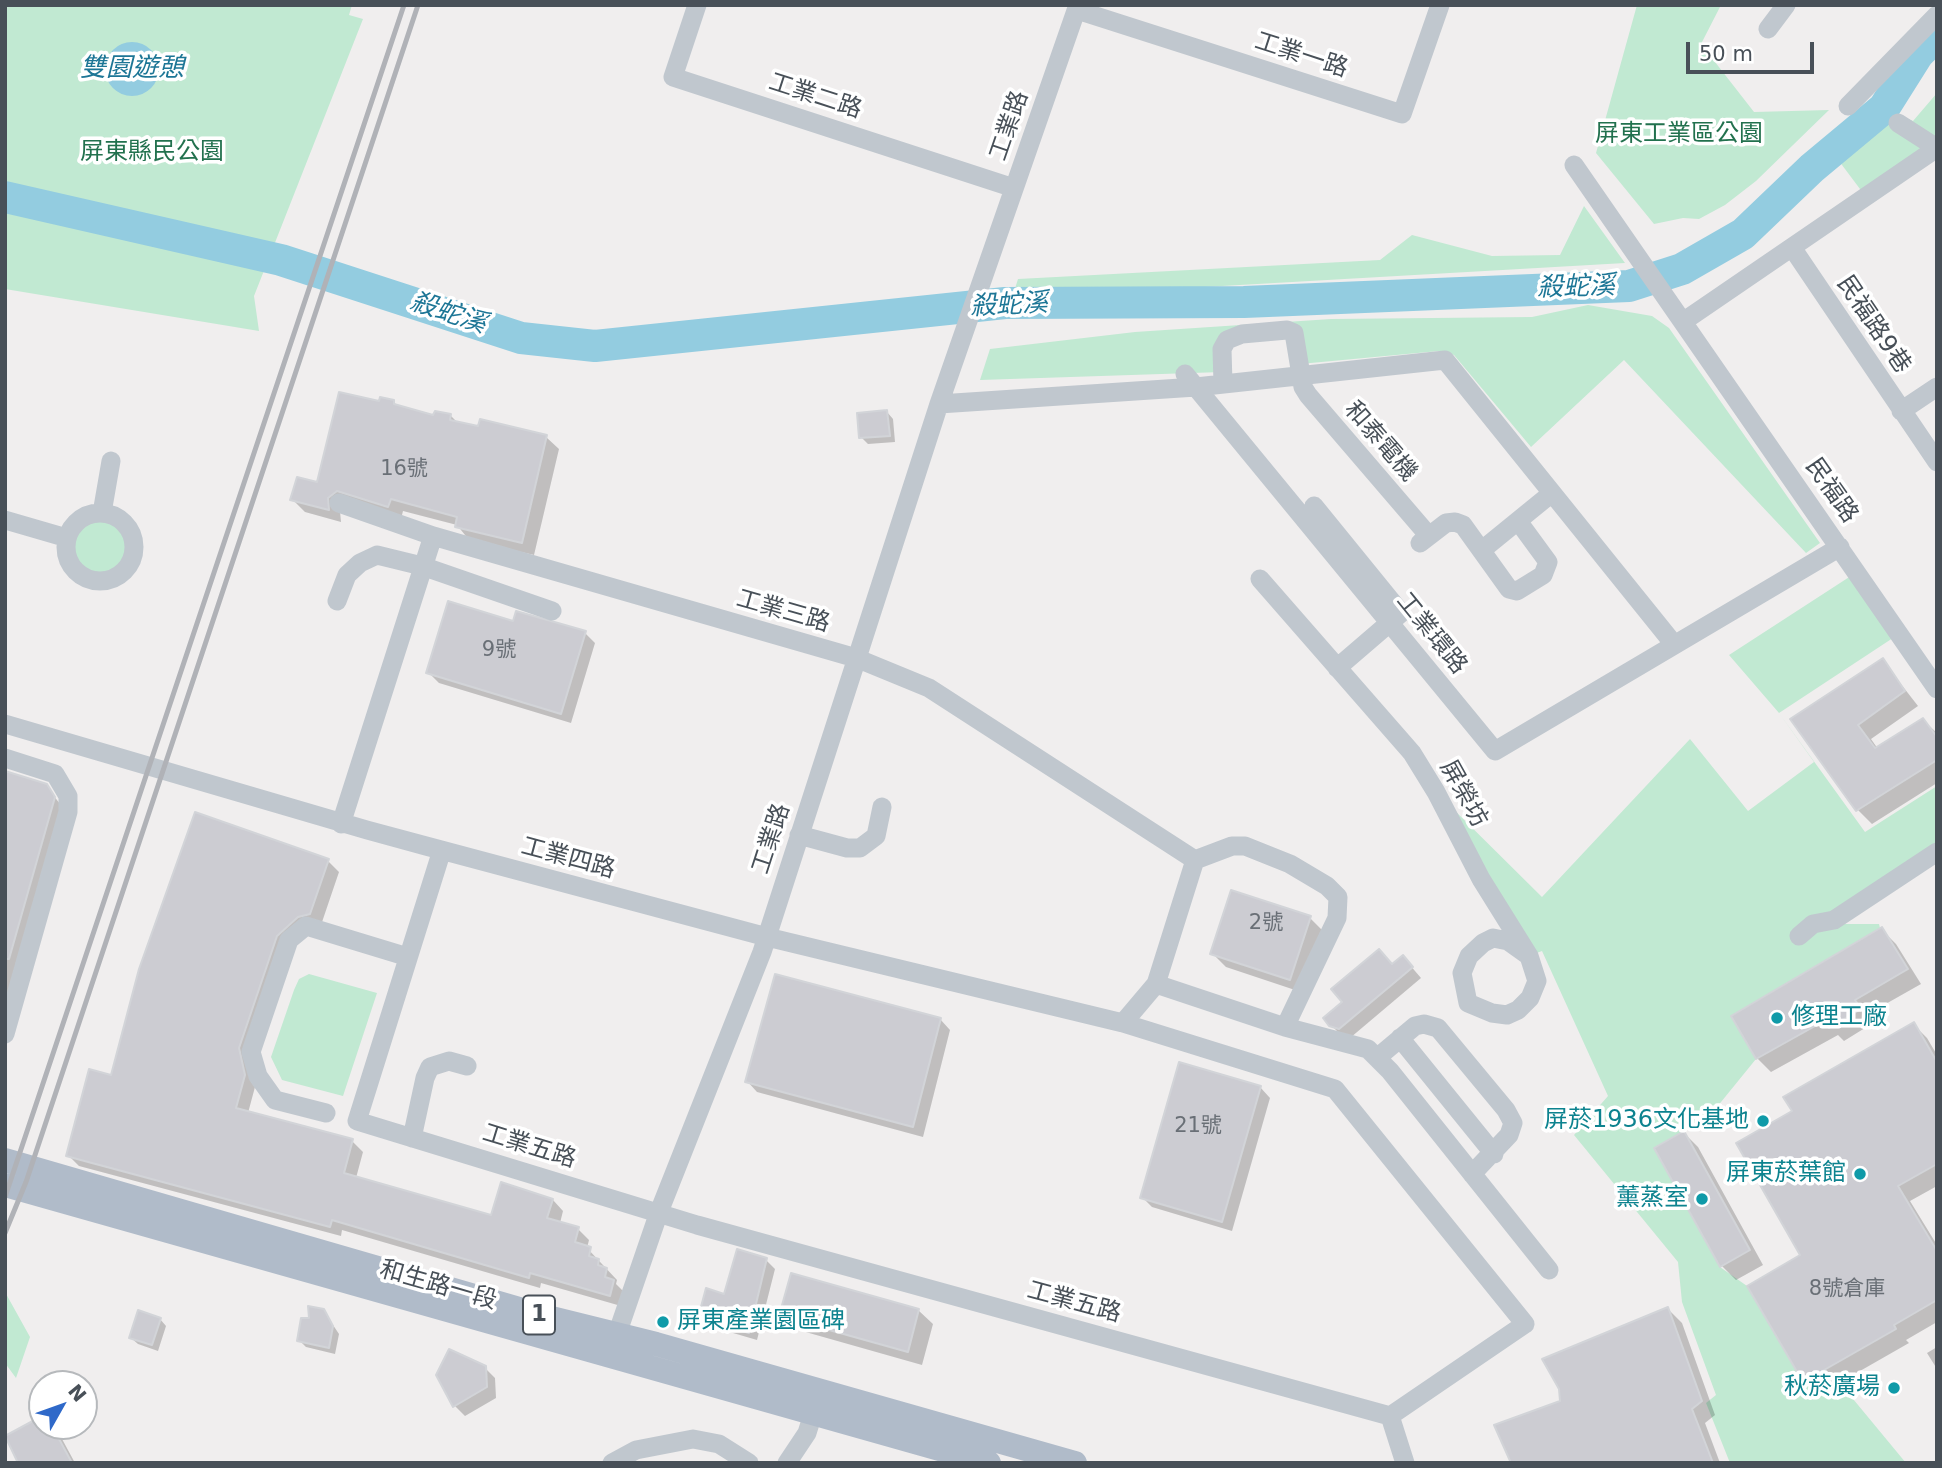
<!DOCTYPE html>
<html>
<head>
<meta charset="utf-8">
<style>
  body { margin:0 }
  #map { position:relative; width:1942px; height:1468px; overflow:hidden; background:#f0eeee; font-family:"DejaVu Sans",sans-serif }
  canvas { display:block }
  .frame { position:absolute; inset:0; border:7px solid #485058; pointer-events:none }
  .north { position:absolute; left:28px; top:1370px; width:70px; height:70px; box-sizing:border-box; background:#fff; border:2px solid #b6b9bc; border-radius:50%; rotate:50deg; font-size:19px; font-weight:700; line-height:28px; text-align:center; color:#485058 }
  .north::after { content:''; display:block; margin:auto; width:24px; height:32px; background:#2f69c9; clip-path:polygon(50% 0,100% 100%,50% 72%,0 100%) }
  .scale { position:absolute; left:1686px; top:42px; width:128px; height:32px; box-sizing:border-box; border:4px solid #485058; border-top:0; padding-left:9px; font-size:21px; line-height:24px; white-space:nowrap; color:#485058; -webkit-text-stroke:5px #fff; paint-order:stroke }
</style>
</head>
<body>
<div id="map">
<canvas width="1942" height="1468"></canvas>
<div class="frame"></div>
<div class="north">N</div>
<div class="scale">50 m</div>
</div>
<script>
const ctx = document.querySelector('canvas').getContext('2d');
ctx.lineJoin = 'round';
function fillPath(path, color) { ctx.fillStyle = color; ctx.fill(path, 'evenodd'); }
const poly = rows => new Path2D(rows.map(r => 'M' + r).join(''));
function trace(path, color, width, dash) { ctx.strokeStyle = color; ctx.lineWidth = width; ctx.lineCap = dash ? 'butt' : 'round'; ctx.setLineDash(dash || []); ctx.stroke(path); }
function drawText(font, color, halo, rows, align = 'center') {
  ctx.font = font + ' "DejaVu Sans","Noto Sans TC",sans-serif'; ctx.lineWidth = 7; ctx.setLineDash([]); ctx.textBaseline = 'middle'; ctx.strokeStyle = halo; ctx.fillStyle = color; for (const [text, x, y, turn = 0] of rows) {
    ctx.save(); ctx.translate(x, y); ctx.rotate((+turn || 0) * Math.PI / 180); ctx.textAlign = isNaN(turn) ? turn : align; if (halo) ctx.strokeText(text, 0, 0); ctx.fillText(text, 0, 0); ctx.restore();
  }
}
const green = poly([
  [5,5,352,5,349,15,363,19,254,296,259,331,5,289],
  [1637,5,1721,5,1701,44,1754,112,1829,110,1756,181,1725,205,1699,219,1683,218,1654,224,1596,153],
  [1937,93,1937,150,1866,197,1830,149,1870,106,1884,108,1913,121],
  [1584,206,1625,263,1012,298,1018,279,1380,260,1412,235,1492,256,1560,255],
  [1588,305,1652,316,1669,328,1820,543,1806,553,1624,360,1531,447,1454,355,1439,351,1300,364,1294,333,1227,340,1222,372,980,380,990,349,1135,332,1331,319,1532,317],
  '66 547a34 34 0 1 1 68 0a34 34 0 1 1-68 0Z',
  [1857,572,1899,634,1779,713,1865,832,1937,786,1937,852,1826,924,1879,924,1880,928,1731,1016,1756,1059,1708,1118,1654,1148,1720,1267,1747,1286,1803,1382,1839,1382,1906,1463,1730,1463,1706,1403,1716,1395,1682,1302,1678,1262,1574,1135,1608,1096,1542,951,1529,956,1436,792,1542,897,1690,739,1748,811,1814,762,1779,713,1729,655],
  [309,974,377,993,343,1096,282,1080,271,1057,294,990,299,979],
  [5,1292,30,1337,16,1378,5,1363]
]);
const water = poly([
  '105 69a27 27 0 1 1 54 0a27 27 0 1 1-54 0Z'
]);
const shadow = poly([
  [394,402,398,407,434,417,451,416,459,424,546,437,559,449,534,555,469,540,457,525,403,511,401,519,340,511,341,522,305,512,292,499,318,484,380,403],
  [887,412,893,419,895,442,868,444,861,437],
  [514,623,585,633,595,643,571,723,439,683,428,672],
  [1883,661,1918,706,1871,739,1878,749,1923,720,1937,733,1937,783,1872,824,1858,810,1793,719],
  [5,774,46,786,64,809,5,1020],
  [328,861,339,872,321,925,288,947,250,1060,255,1087,248,1113,352,1141,363,1152,356,1178,492,1217,553,1200,563,1211,560,1223,578,1229,589,1240,587,1248,617,1280,616,1284,624,1292,621,1306,541,1283,540,1288,342,1230,341,1236,79,1166,68,1155],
  [1310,918,1324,932,1304,993,1226,967,1212,953],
  [1882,930,1896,944,1921,984,1868,1014,1873,1023,1844,1041,1838,1035,1771,1072,1757,1058],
  [1403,957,1421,978,1350,1038,1342,1036,1331,1025],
  [940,1019,950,1030,923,1137,757,1092,747,1081],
  [1913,1024,1927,1038,1937,1055,1937,1186,1910,1201,1937,1245,1937,1322,1906,1340,1909,1343,1818,1395,1804,1381,1794,1112],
  [1260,1087,1270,1098,1232,1231,1152,1207,1142,1197],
  [1684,1133,1698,1147,1763,1265,1736,1280,1722,1266],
  [766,1260,775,1269,757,1340,709,1326,700,1317],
  [1668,1309,1682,1323,1715,1415,1705,1423,1720,1463,1513,1463,1562,1402],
  [323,1310,339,1334,335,1354,306,1347,299,1340,311,1320],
  [918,1310,933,1324,922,1365,795,1329,781,1315],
  [160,1319,166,1326,158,1351,138,1344,131,1338],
  [1937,1347,1937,1369,1927,1353],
  [485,1368,495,1378,496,1398,465,1416,455,1406,438,1375],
  [42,1418,42,1426,55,1426,75,1463,20,1463]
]);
const river = poly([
  [5,197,281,260,521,338,595,346,1005,303,1244,302,1629,286,1682,269,1743,234,1812,168,1884,108,1918,54,1937,35]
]);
const building = poly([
  [339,392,379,401,380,397,394,400,394,404,433,415,435,411,451,414,450,420,478,426,480,419,547,435,522,543,455,527,457,517,391,499,388,507,337,491,328,498,329,510,290,500,297,477,317,482,339,392],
  [887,410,890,436,859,438,857,413,887,410],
  [448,601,513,621,516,611,586,631,561,714,426,673,448,601],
  [1883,658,1905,691,1858,725,1875,748,1923,718,1937,737,1937,760,1856,811,1790,719,1883,658],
  [5,771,47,784,55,797,9,959,5,959,5,771],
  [195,812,329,859,310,914,298,917,277,936,239,1048,245,1075,236,1108,353,1139,344,1173,491,1215,501,1182,553,1199,547,1218,579,1227,575,1242,591,1247,589,1256,599,1259,598,1265,607,1268,605,1277,614,1280,610,1296,530,1273,529,1278,332,1220,330,1227,66,1156,89,1069,111,1075,139,969,195,812],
  [1231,890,1311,916,1290,980,1210,954,1231,890],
  [1882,927,1908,969,1855,1000,1861,1009,1829,1028,1824,1021,1756,1059,1731,1016,1882,927],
  [1379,949,1392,964,1403,955,1413,967,1339,1029,1329,1026,1323,1018,1342,1002,1331,989,1379,949],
  [775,974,941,1018,913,1127,745,1082,775,974],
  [1914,1022,1937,1062,1937,1164,1898,1186,1937,1251,1937,1300,1894,1325,1896,1329,1803,1382,1747,1286,1800,1255,1736,1143,1792,1111,1783,1097,1914,1022],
  [1179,1062,1261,1086,1222,1222,1140,1198,1179,1062],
  [1684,1131,1750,1250,1720,1267,1654,1148,1684,1131],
  [737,1249,767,1258,749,1333,698,1318,706,1288,724,1294,737,1249],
  [791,1273,919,1309,908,1352,779,1316,791,1273],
  [308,1306,324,1309,333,1326,329,1348,297,1341,301,1318,309,1318,308,1306],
  [1668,1307,1702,1401,1692,1409,1713,1463,1511,1463,1494,1425,1560,1401,1559,1389,1542,1359,1668,1307],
  [138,1310,161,1318,152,1345,129,1338,138,1310],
  [449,1349,486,1366,487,1387,453,1407,436,1375,449,1349],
  [42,1416,42,1426,52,1426,72,1463,18,1463,5,1436,42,1416]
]);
const minor = poly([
  [697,5,673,77,1014,188],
  [1077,10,1402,114,1440,5],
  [1768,29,1786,5],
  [1848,106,1937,15],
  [1898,123,1937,148],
  [1574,165,1937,689],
  [1793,249,1937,462],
  [1684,321,1937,148],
  [1185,374,1495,751,1840,547],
  [1223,384,1222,349,1227,340,1242,334,1287,330,1294,333,1303,387,1308,395,1429,536],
  [939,404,1196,387,1445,360,1673,643],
  [1901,411,1937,387],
  [339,503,433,536],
  [1314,506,1401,613,1337,668],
  [102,513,111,461],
  '66 547a34 34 0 1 1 68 0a34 34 0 1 1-68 0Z',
  [5,520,67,538],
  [1420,543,1446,523,1455,522,1463,525,1509,589,1517,591,1543,575,1548,562,1518,521],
  [1482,550,1552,493],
  [1260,579,1412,753,1436,792,1481,879,1529,956,1537,981,1530,998,1518,1010,1507,1015,1492,1013,1468,1003,1462,973,1469,956,1483,943,1493,938,1508,941,1529,956],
  [337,601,347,575,360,563,377,555,422,566,552,611],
  [5,724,367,830,426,846,767,937,1123,1023,1335,1089,1525,1324,1390,1416,697,1225,357,1121,442,850],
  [5,758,55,774,68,796,68,812,5,1034],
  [341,824,433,536,856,658,929,688,1195,860,1156,984,1123,1023],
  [799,835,847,848,860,848,876,836,882,807],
  [1195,860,1232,846,1245,846,1290,864,1327,886,1338,897,1337,918,1285,1027],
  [1799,936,1813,924,1834,920,1937,852],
  [1156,984,1285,1027,1368,1049,1390,1071,1549,1270],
  [1400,1038,1494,1154],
  [1378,1057,1415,1026,1424,1024,1438,1028,1506,1110,1513,1123,1509,1135,1472,1174],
  [326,1113,275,1100,258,1076,251,1052,289,940,306,926,408,957],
  [412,1138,425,1078,430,1067,449,1061,467,1066],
  [613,1346,659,1212,762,952,939,404,1078,5],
  [1390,1416,1405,1463],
  [612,1463,636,1450,693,1439,719,1444,749,1463],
  [787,1463,807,1433,817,1401]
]);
const major = poly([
  [5,1160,547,1317,656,1344,1075,1463],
  [5,1185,989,1463]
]);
const rail = poly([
  [5,1197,404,5],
  [5,1233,26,1182,418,5]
]);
const markers = [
  [1777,1018,7,"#0f9aa8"],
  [1763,1121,7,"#0f9aa8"],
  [1860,1174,7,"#0f9aa8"],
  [1702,1199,7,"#0f9aa8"],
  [663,1322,7,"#0f9aa8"],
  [1894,1388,7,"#0f9aa8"]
];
const numberNames = [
  ["16號",404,470],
  ["9號",499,651],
  ["2號",1266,924],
  ["21號",1198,1127],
  ["8號倉庫",1847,1290]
];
const shields = [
  [539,1315,32]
];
const shieldNames = [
  ["1",539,1315]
];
const streetNames = [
  ["工業一路",1301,56,18],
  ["工業二路",815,97,18],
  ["工業路",1010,126,-71],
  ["民福路9巷",1873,325,56],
  ["和泰電機",1380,442,49],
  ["民福路",1831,491,55],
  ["工業三路",783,612,16],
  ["工業環路",1431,634,51],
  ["屏榮坊",1463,794,61],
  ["工業路",772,839,-72],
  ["工業四路",568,859,15],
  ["工業五路",529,1147,17],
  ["和生路一段",438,1286,16],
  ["工業五路",1074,1303,15]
];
const parkNames = [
  ["屏東工業區公園",1679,135],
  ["屏東縣民公園",152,153]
];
const cultureNames = [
  ["修理工廠",1791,1018,"left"],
  ["屏菸1936文化基地",1749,1121],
  ["屏東菸葉館",1846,1174],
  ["薰蒸室",1688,1199],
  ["屏東產業園區碑",677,1322,"left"],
  ["秋菸廣場",1880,1388]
];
const waterNames = [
  ["雙園遊憩",132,69],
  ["殺蛇溪",1576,288,-2],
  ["殺蛇溪",1009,306,-3],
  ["殺蛇溪",448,314,18]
];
fillPath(green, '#c1e9d2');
fillPath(water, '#93cce0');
fillPath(shadow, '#0003');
trace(river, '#93cce0', 32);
fillPath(building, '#ccccd2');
trace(building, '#d2d4d8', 2);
trace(minor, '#c0c7ce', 19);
trace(major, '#b0bbc9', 24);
trace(rail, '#b0b2b7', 5);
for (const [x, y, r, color] of markers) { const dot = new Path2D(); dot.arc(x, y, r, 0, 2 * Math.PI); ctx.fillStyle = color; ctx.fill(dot); trace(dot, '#fff', 2.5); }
drawText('21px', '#696f76', null, numberNames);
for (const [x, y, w] of shields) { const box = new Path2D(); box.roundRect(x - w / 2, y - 19.5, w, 39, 5); ctx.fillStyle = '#fff'; ctx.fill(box); trace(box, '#485058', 2); }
drawText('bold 23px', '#485058', null, shieldNames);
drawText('24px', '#485058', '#fff', streetNames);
drawText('24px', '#22714e', '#fff', parkNames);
drawText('24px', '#0d838f', '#fff', cultureNames, 'right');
drawText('italic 26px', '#1d7696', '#fff', waterNames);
</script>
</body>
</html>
